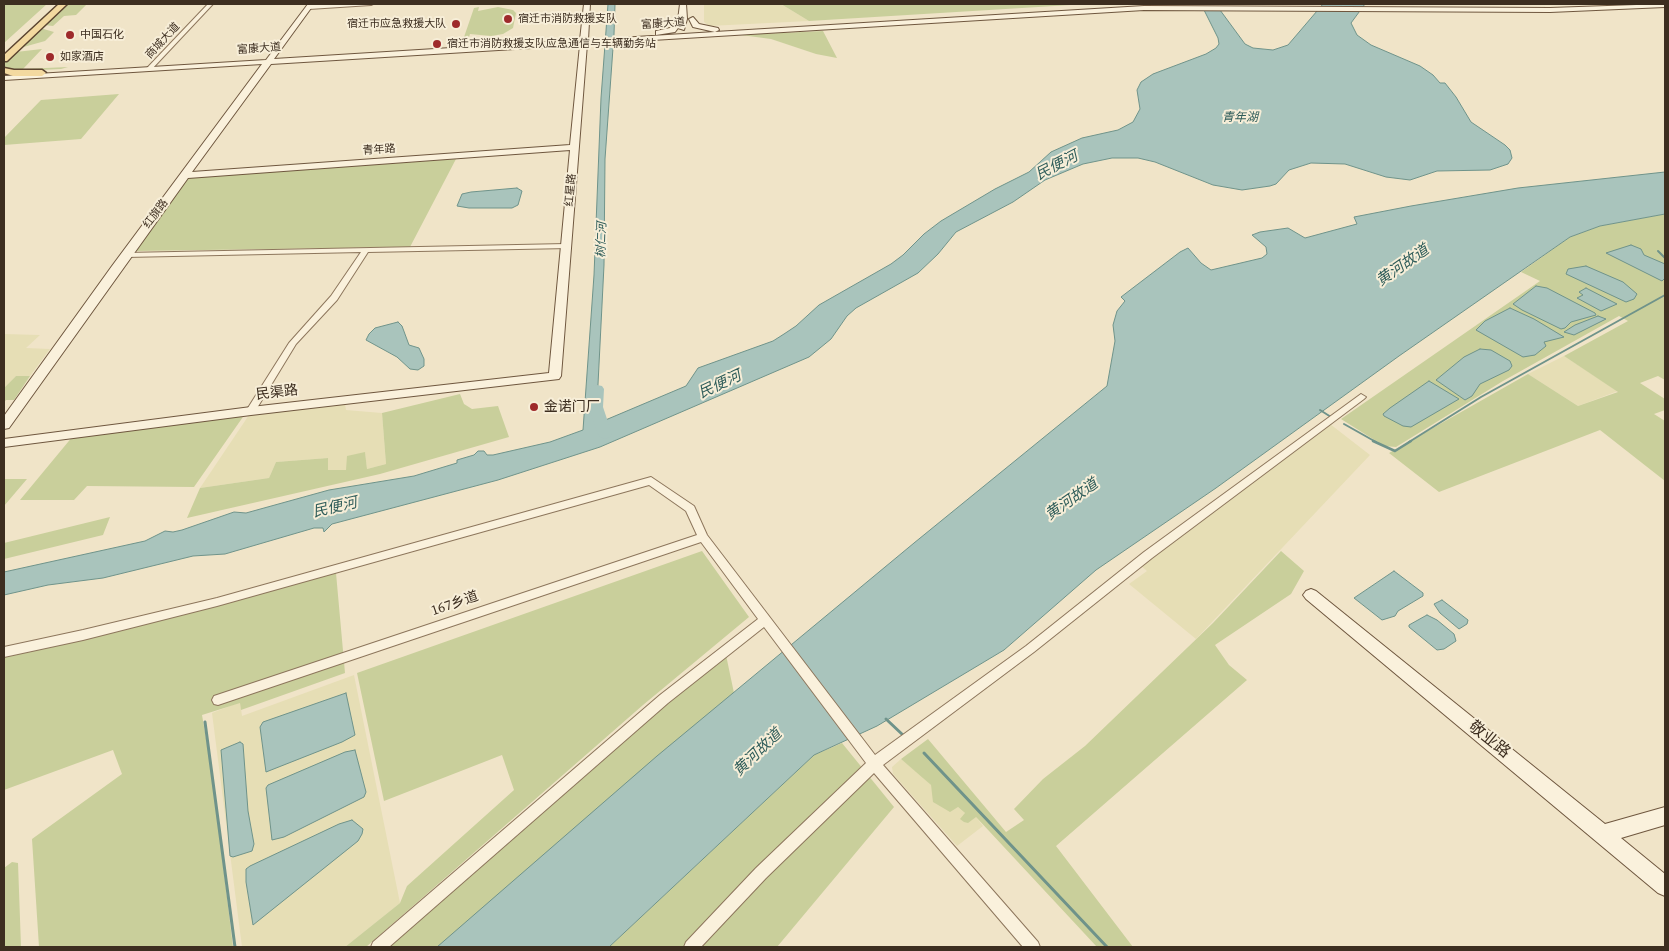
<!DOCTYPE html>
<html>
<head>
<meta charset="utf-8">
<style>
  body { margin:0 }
  #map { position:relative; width:1669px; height:951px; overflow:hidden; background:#f0e4c8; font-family:"Source Serif 4",serif }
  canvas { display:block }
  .frame { position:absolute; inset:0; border:5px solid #3d2e20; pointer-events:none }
</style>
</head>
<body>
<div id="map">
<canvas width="1669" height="951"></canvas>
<div class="frame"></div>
</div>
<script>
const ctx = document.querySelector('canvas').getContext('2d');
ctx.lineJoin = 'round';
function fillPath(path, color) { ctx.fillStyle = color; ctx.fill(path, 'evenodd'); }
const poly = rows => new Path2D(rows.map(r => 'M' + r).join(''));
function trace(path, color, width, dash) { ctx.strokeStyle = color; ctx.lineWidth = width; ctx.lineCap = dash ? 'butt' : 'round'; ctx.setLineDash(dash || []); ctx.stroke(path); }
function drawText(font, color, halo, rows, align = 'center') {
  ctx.font = font + ' "Source Serif 4","Noto Sans SC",serif'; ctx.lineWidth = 4; ctx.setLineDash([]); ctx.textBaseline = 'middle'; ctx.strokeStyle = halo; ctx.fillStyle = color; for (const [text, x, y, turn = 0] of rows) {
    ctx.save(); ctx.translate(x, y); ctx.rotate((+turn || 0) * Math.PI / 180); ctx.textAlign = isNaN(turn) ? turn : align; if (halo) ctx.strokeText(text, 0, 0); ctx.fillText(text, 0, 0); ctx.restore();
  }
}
const farmland = poly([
  [704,4,781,4,809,21,709,26,704,22],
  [4,334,40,335,26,348,50,349,30,376,16,376,4,388],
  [1564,356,1618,391,1578,406,1528,374],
  [345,404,346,410,382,413,386,464,367,469,365,453,346,470,328,470,328,458,276,462,269,478,200,488,249,415],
  [1330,424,1370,455,1196,639,1129,584,1147,571,1140,565],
  [354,675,400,903,345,947,242,947,212,713,240,702,242,716],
  [901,759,925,778,931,785,933,794,954,808,958,807,965,813,976,817,983,826,957,846,893,774,892,767]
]);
const green = poly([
  [4,4,47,4,4,43],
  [67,4,87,4,76,15,64,16,53,26,44,25],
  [781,4,1070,4,1071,5,809,21],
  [479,7,478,11,498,7,513,10,516,13,513,28,503,34,491,36,470,34,468,40,463,40,474,8],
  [40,28,54,32,45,41,20,48],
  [823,31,837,58,816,54,771,39,741,35],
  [42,49,23,69,68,67,61,69,17,71,4,67,4,63,16,52],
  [119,94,81,139,4,145,4,138,41,100],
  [456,159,410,247,136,251,187,178],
  [1665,214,1665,380,1658,376,1640,383,1665,399,1665,410,1654,414,1665,421,1665,481,1600,430,1439,492,1389,453,1528,374,1578,406,1618,392,1564,356,1628,321,1619,316,1503,381,1396,447,1384,446,1341,419,1540,281,1521,272,1570,237,1600,226],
  [16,376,30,376,14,400,6,400,4,402,4,388],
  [460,394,464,404,472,409,498,406,509,437,380,474,187,518,200,488,269,478,276,462,328,458,328,470,346,470,347,456,365,452,367,469,386,464,382,413],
  [245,414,194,487,87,486,74,500,20,500,73,436],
  [4,479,27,479,4,506],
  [110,517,103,535,4,559,4,543],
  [702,551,749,617,643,705,366,947,345,947,400,903,407,886,514,790,502,755,384,801,357,673],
  [1281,551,1304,571,1291,594,1215,645,1229,665,1247,680,1056,846,1133,947,1097,947,976,817,968,823,964,822,960,819,965,813,958,807,950,812,933,802,931,785,901,759,928,739,1006,832,1024,820,1014,809,1043,779,1085,746,1213,623],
  [336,573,345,673,241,710,240,703,202,715,212,773,233,947,39,947,32,839,122,774,113,750,4,790,4,656,102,635],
  [726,655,734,693,441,947,387,947,656,712],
  [842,743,894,807,777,947,609,947,814,755],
  [12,862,18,863,21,947,4,947,4,868]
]);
const water = poly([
  [608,4,615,4,614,34,605,159,604,265,596,424,686,386,698,368,773,341,784,334,796,326,819,305,891,264,903,255,924,234,941,221,995,189,1029,172,1051,152,1082,138,1118,130,1133,122,1140,109,1137,90,1141,82,1153,74,1206,54,1216,48,1219,44,1218,38,1204,10,1220,10,1245,44,1253,48,1273,50,1288,45,1323,4,1365,4,1351,23,1357,35,1371,45,1420,66,1433,75,1440,83,1445,83,1456,97,1471,122,1505,145,1510,150,1512,158,1508,164,1490,170,1437,171,1410,180,1386,177,1345,164,1311,163,1289,170,1276,184,1270,186,1242,190,1213,185,1155,162,1138,158,1112,158,1083,164,1045,180,1013,202,956,232,938,254,918,273,856,308,847,316,831,339,809,357,600,447,498,480,332,524,324,532,323,528,314,528,225,554,193,556,103,578,48,585,4,595,4,572,145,541,165,531,173,532,182,530,234,512,246,513,329,490,414,476,457,463,457,460,474,455,478,451,484,451,487,455,493,455,550,442,583,430,594,275,601,98,608,4],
  [1665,172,1665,214,1600,226,1570,237,1399,356,1216,488,1096,570,1004,650,877,726,814,755,609,947,437,947,657,756,914,543,1107,386,1115,341,1113,325,1117,311,1125,301,1121,297,1180,252,1188,248,1201,263,1211,270,1262,258,1267,254,1266,247,1252,235,1260,232,1288,228,1305,238,1357,224,1354,217,1411,206,1518,188,1665,172],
  [517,188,522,191,518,205,512,208,469,208,457,206,462,194,471,192,517,188],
  [1631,245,1641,249,1644,255,1665,264,1665,278,1662,281,1606,253,1631,245],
  [1586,266,1623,282,1637,294,1634,299,1626,302,1566,274,1568,269,1586,266],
  [1536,286,1547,288,1595,313,1596,315,1571,322,1565,328,1561,329,1522,310,1513,304,1536,286],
  [1586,288,1617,304,1601,311,1577,298,1583,295,1579,292,1586,288],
  [1510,308,1534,319,1564,337,1544,342,1546,346,1535,355,1523,357,1476,330,1485,321,1510,308],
  [1598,316,1606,319,1574,335,1564,332,1575,325,1598,316],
  [398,322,402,326,409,345,419,348,424,359,424,366,418,370,410,369,397,357,366,340,369,334,375,328,398,322],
  [1480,349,1491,350,1510,361,1512,366,1509,370,1480,384,1472,396,1465,400,1436,380,1464,357,1480,349],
  [1429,381,1459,399,1411,427,1403,426,1384,416,1383,414,1390,408,1429,381],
  [1394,571,1423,593,1423,596,1398,611,1395,616,1382,620,1354,598,1394,571],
  [1442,600,1468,620,1467,624,1459,629,1440,613,1434,604,1442,600],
  [1427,615,1437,620,1454,634,1456,641,1444,649,1437,650,1409,627,1409,625,1427,615],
  [346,693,355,735,342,742,266,772,260,727,263,722,346,693],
  [240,742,243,744,248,811,254,844,252,851,233,857,230,856,221,750,240,742],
  [355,750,366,792,364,797,284,837,272,840,266,788,268,785,345,752,355,750],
  [352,820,363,829,362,834,358,841,253,925,246,882,246,869,250,866,339,824,352,820]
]);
const streamFar3 = poly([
  [906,4,919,4]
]);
const streamFar2 = poly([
  [1658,251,1665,258],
  [1320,410,1331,417],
  [1344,424,1376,442],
  [1409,442,1481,397,1665,295]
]);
const streamFar1 = poly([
  [1373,441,1395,451,1411,441]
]);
const stream = poly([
  [886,719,904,736],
  [205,722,235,947],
  [924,753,1107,947]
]);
const river = poly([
  [597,385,602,386,604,389,603,407,612,434,610,437,605,439,600,437,598,434,589,407,590,389,592,386,597,385]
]);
const street = poly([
  [208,4,213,4,151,70,147,70,147,68,208,4],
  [345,4,373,4,371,5,309,9,306,7,309,5,345,4],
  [566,244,569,244,569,248,368,252,337,300,296,344,254,413,251,414,246,411,289,343,331,296,361,252,126,257,122,255,126,253,566,244],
  [1361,394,1366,397,1364,399,1152,558,1034,652,883,765,1038,942,1040,947,1023,947,874,773,766,878,701,947,684,947,686,942,756,868,866,763,764,627,668,703,389,947,371,947,373,942,660,695,758,619,701,542,218,705,214,704,212,700,214,696,697,535,686,511,649,485,217,606,83,640,4,657,4,647,83,630,217,598,651,477,694,506,707,535,875,755,1026,646,1144,552,1361,394]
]);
const secondary = poly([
  [308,4,314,4,274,59,580,40,584,4,590,4,588,40,715,32,693,27,689,19,693,17,699,24,718,28,719,30,715,32,1144,6,1550,8,1665,4,1665,7,1550,12,1144,10,587,44,561,376,559,379,251,415,4,447,4,439,251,407,549,373,570,150,188,178,9,428,4,429,4,416,112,266,262,64,4,80,4,76,266,60,308,4],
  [580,45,570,145,192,172,271,64,580,45],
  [680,4,686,4,687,19,684,30,678,28,675,32,656,35,656,31,670,28,678,20,680,4],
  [1311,589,1316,591,1605,824,1665,807,1665,825,1621,838,1665,874,1665,896,1658,893,1306,599,1303,595,1306,591,1311,589]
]);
const primary = poly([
  [59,4,67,4,7,61,4,61,4,55,59,4],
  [4,68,14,70,42,70,46,73,42,76,13,76,4,73,4,68]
]);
const markers = [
  [508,19,5,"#9e2a2b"],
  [456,24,5,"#9e2a2b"],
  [70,35,5,"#9e2a2b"],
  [437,44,5,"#9e2a2b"],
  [50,57,5,"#9e2a2b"],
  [534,407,5,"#9e2a2b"]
];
const farPoinames = [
  ["宿迁市消防救援支队",518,19],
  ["宿迁市应急救援大队",446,24,"right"],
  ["中国石化",80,35],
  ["宿迁市消防救援支队应急通信与车辆勤务站",447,44],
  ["如家酒店",60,57]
];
const farStreetnames = [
  ["富康大道",663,24,-4],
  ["商城大道",163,41,-47],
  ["富康大道",259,49,-4],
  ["青年路",379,150,-4],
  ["红星路",571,190,-85],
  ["红旗路",156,214,-53]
];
const farWaternames = [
  ["青年湖",1240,118],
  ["树仁河",602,240,-88]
];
const streetNames = [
  ["民渠路",277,393,-7],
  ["167乡道",455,604,-19]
];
const poiNames = [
  ["金诺门厂",544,407]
];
const waterNames = [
  ["民便河",1057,166,-27],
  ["黄河故道",1403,266,-35],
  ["民便河",720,385,-25],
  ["黄河故道",1072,500,-35],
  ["民便河",335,508,-13],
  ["黄河故道",758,753,-44]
];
const nearStreetnames = [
  ["敬业路",1489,740,39]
];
fillPath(farmland, '#e6deb5');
fillPath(green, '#c9cf9b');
fillPath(water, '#a9c4bc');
trace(water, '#6f938a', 1);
trace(streamFar3, '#6f938a', 1);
trace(streamFar2, '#6f938a', 2);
trace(streamFar1, '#6f938a', 2.5);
trace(stream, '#6f938a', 3);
fillPath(river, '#a9c4bc');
trace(street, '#8d765c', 2);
trace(secondary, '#6f573f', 2);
trace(primary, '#5b4430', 3);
fillPath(street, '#faf1dc');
fillPath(secondary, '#faf1dc');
fillPath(primary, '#f3d9a0');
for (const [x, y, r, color] of markers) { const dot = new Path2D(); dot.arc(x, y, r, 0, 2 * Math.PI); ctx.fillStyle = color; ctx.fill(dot); trace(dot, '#f7eed8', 2); }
drawText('11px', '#3d2e20', '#f7eed8', farPoinames, 'left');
drawText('11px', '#3d2e20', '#f7eed8', farStreetnames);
drawText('italic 12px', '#2f5d5a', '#f7eed8', farWaternames);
drawText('14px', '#3d2e20', '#f7eed8', streetNames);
drawText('14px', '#3d2e20', '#f7eed8', poiNames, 'left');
drawText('italic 15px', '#2f5d5a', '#f7eed8', waterNames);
drawText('16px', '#3d2e20', '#f7eed8', nearStreetnames);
</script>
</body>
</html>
